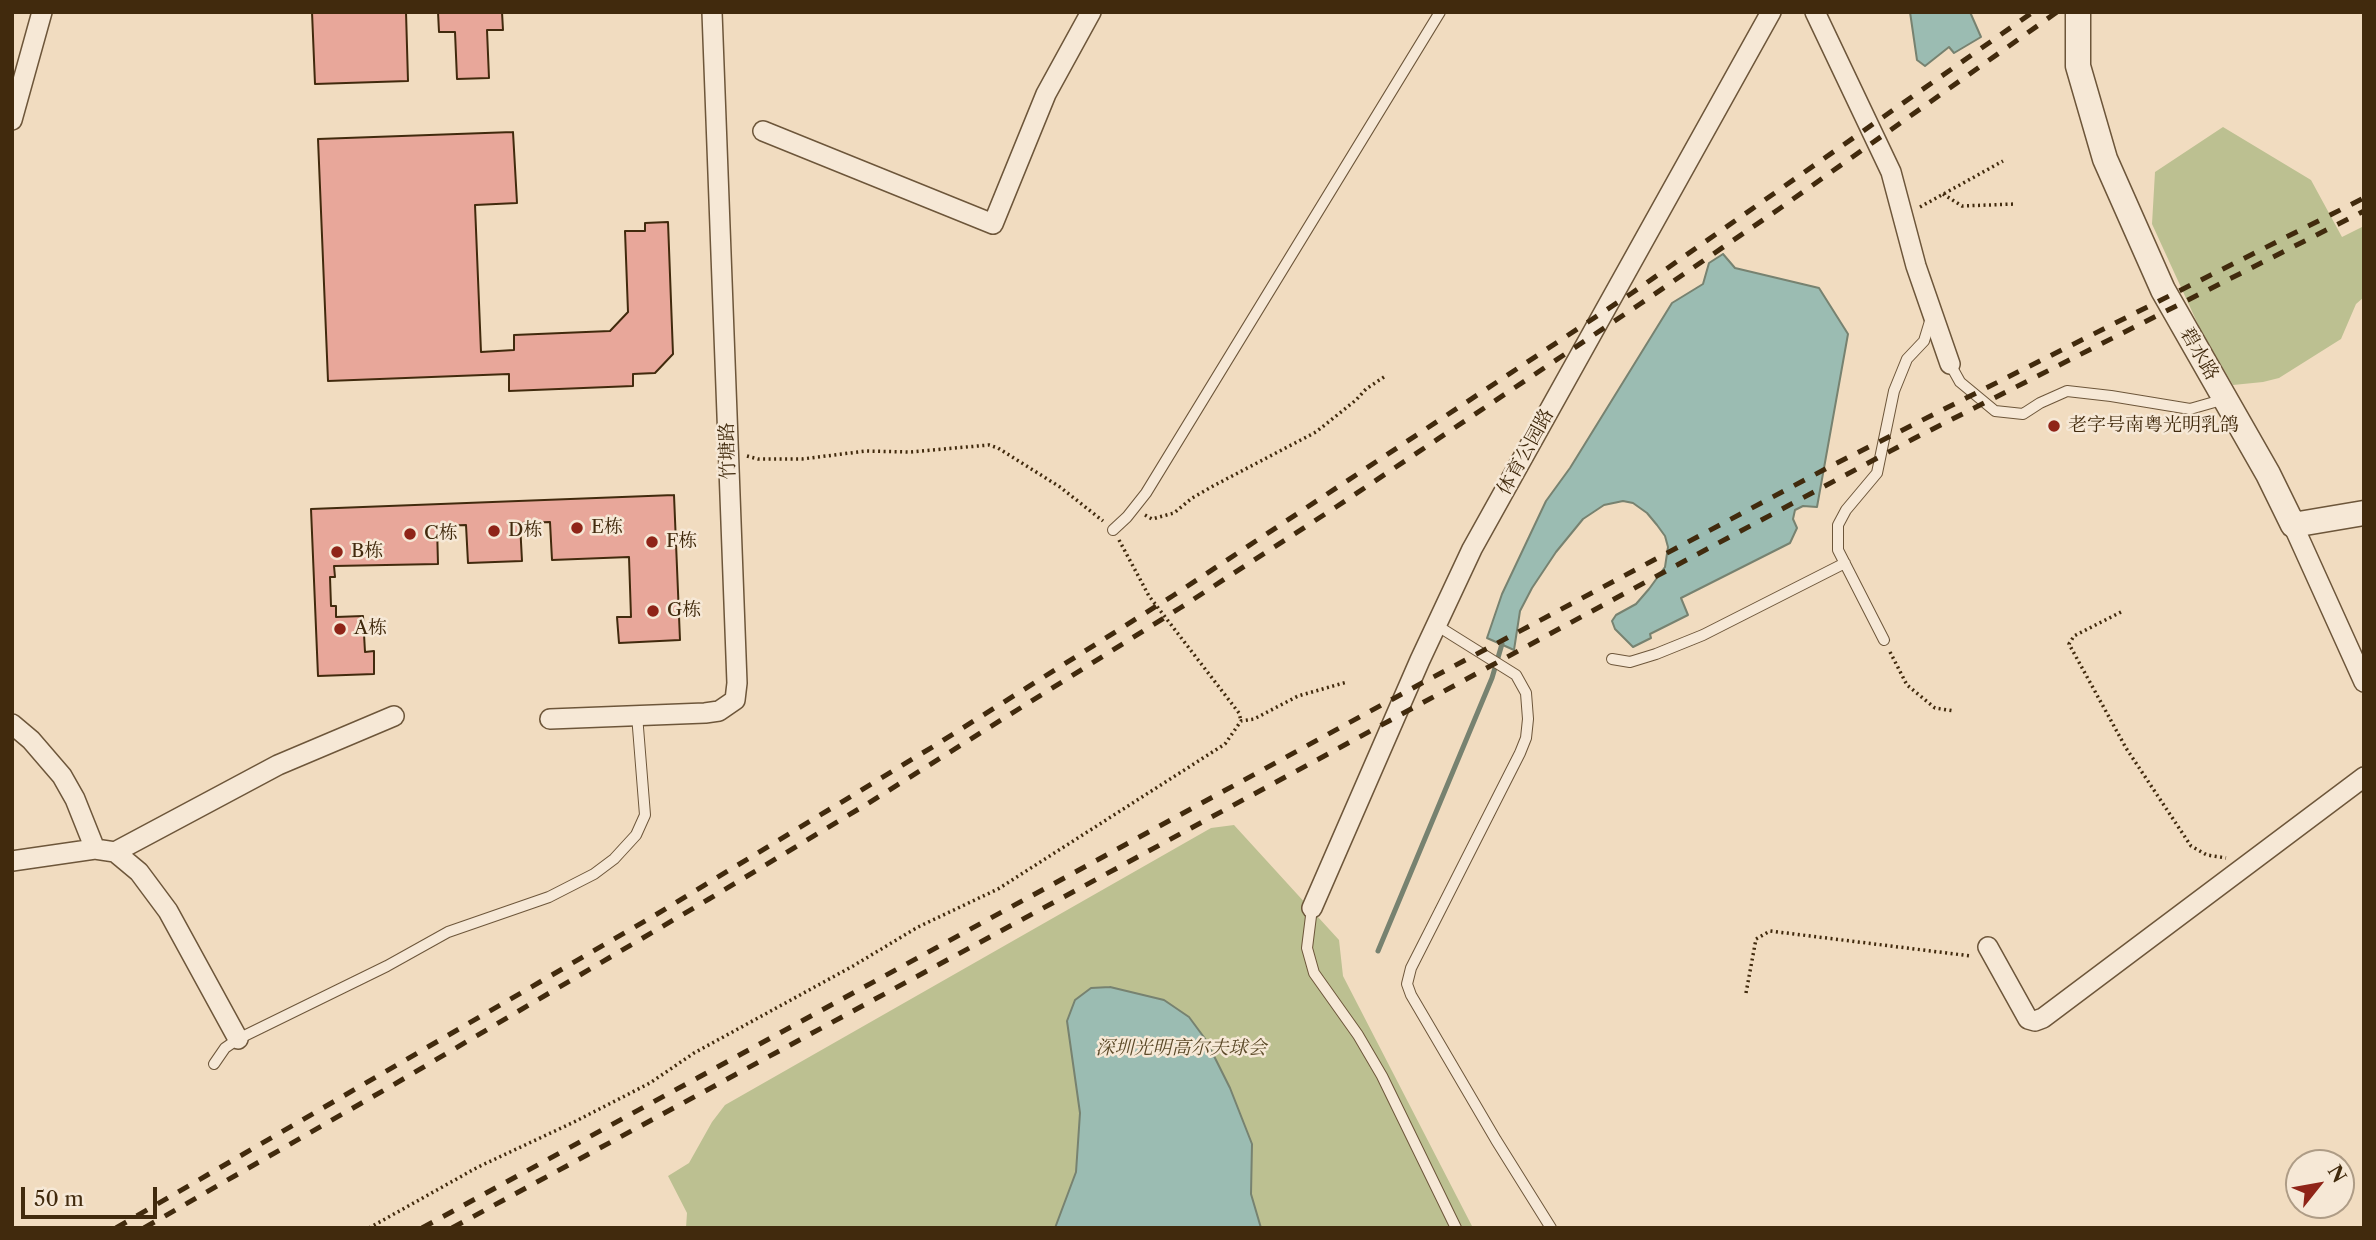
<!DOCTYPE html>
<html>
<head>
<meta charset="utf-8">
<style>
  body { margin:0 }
  #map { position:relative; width:2376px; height:1240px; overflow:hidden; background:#f1dcc0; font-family:"Libre Caslon Text",serif }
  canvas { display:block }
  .frame { position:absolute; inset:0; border:14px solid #412a0d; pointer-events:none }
  .north { position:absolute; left:2285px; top:1149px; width:70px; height:70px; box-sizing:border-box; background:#f6e8d6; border:2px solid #ae9c86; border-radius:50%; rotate:59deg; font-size:19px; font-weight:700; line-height:28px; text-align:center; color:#412a0d }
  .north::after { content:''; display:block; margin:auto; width:24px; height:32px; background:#8f2418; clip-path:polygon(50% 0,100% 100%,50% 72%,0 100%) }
  .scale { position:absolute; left:21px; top:1187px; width:136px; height:32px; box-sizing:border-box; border:4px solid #412a0d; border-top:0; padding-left:9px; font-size:21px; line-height:24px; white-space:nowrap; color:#412a0d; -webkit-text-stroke:5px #f6e8d6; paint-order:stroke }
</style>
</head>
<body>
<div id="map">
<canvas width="2376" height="1240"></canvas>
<div class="frame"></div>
<div class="north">N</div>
<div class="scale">50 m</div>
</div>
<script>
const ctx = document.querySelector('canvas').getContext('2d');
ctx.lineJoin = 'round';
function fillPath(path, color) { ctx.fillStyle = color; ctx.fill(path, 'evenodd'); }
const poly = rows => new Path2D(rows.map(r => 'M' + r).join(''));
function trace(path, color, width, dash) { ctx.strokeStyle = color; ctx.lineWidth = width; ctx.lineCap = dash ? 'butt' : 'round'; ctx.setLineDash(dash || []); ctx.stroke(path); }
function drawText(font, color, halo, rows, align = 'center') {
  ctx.font = font + ' "Libre Caslon Text","Noto Serif SC",serif'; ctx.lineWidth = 5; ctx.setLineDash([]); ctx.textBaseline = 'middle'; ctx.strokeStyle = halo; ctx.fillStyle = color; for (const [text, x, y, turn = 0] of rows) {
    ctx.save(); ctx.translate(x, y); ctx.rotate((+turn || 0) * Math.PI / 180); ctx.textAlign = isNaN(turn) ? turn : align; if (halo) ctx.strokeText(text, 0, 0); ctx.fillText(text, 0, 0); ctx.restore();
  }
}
const green = poly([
  [2223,127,2311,180,2342,237,2364,226,2364,297,2356,304,2341,339,2279,378,2263,382,2233,385,2201,331,2152,224,2155,172],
  [1234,825,1339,940,1343,976,1473,1228,686,1228,687,1213,668,1176,689,1163,712,1122,725,1105,1211,828]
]);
const water = poly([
  [1910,12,1970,12,1981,37,1954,53,1949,47,1925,66,1917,60,1910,12],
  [1723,254,1735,268,1819,288,1848,334,1817,507,1803,506,1795,510,1793,519,1797,528,1790,543,1681,598,1688,615,1650,634,1651,638,1633,647,1615,629,1612,621,1616,615,1636,604,1649,589,1665,567,1668,547,1665,536,1657,525,1647,513,1633,503,1623,501,1604,505,1583,519,1556,552,1532,588,1520,611,1514,650,1487,638,1502,594,1546,501,1570,468,1672,303,1703,284,1709,263,1723,254],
  [1110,987,1164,1000,1189,1017,1206,1040,1230,1088,1252,1144,1251,1194,1261,1228,1055,1228,1076,1172,1080,1113,1067,1021,1075,1000,1091,988,1110,987]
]);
const stream = poly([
  [1378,951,1492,678,1502,644]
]);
const building = poly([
  [312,12,406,12,408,81,315,84,312,12],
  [438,12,502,12,503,30,487,30,489,78,457,79,455,32,439,32,438,12],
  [513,132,517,203,475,205,481,352,514,350,514,335,610,331,628,312,625,231,645,231,645,223,668,222,673,354,655,373,633,374,633,386,509,391,509,374,328,381,318,139,513,132],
  [674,495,680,640,619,643,617,617,631,617,629,557,552,560,550,522,520,523,522,561,468,563,466,525,437,526,438,564,334,566,335,577,330,577,331,606,336,606,336,617,363,616,365,652,374,651,374,674,318,676,311,509,674,495]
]);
const path = poly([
  [1943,194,1962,206,2015,204],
  [1920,207,2003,161],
  [747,456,758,459,802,459,866,451,910,452,989,445,998,448,1060,487,1103,521],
  [1145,515,1152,519,1174,513,1192,498,1215,485,1316,432,1356,400,1366,389,1384,377],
  [1119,540,1149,596,1239,713,1241,721],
  [2121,612,2074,636,2069,644,2126,748,2191,846,2207,855,2226,858],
  [1890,652,1907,685,1935,708,1954,711],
  [1746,993,1756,939,1770,931,1971,956],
  [369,1228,478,1167,574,1122,650,1083,694,1053,853,966,918,927,998,889,1225,744,1241,721,1254,719,1298,696,1347,682]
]);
const service = poly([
  [1950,364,1960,382,1995,411,2023,414,2040,403,2067,391,2111,396,2190,409,2225,399],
  [1113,530,1127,517,1146,493,1440,12],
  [1436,625,1516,675,1526,693,1528,719,1526,738,1520,753,1411,968,1407,984,1411,995,1496,1140,1551,1228],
  [1884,640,1838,550,1838,525,1846,510,1877,473,1894,391,1907,359,1924,341,1931,318],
  [1612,659,1630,662,1656,654,1703,635,1845,563],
  [1312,908,1307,948,1314,973,1358,1035,1382,1076,1456,1228],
  [214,1064,225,1048,238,1039,387,966,448,932,549,897,594,874,614,859,636,835,645,815,637,715]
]);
const minor = poly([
  [1815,12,1891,172,1916,266,1950,364],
  [12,120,42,12],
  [763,131,993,224,1046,94,1091,12],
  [2293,525,2364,682],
  [550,719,705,713,719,711,735,700,737,683,712,12],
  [12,724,31,740,62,776,75,799,95,849],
  [115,852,278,765,394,716],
  [12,861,95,849,115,852,139,872,168,911,238,1039],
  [1312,908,1420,660,1472,549,1771,12],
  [1988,947,2028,1019,2035,1021,2043,1018,2364,777]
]);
const tertiary = poly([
  [2078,12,2078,66,2105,159,2163,290,2268,474,2293,525,2364,513]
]);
const rail = poly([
  [116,1228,657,914,934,746,1174,595,1632,293,2033,12],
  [144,1228,393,1085,709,899,867,804,1180,608,1336,507,1640,304,1779,209,2057,12],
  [422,1228,1422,683,1831,466,2364,198],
  [452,1228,1679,564,1913,439,2364,211]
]);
const markers = [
  [2054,426,7,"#8f2418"],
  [577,528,7,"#8f2418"],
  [494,531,7,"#8f2418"],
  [410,534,7,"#8f2418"],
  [652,542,7,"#8f2418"],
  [337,552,7,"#8f2418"],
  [653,611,7,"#8f2418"],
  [340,629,7,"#8f2418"]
];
const streetNames = [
  ["碧水路",2199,354,60],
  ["竹塘路",728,451,-92],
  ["体育公园路",1526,452,-61]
];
const poiNames = [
  ["老字号南粤光明乳鸽",2068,426],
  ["E栋",591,528],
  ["D栋",508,531],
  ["C栋",424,534],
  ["F栋",666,542],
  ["B栋",351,552],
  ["G栋",667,611],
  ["A栋",354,629]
];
const parkNames = [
  ["深圳光明高尔夫球会",1181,1049]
];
fillPath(green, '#bcc091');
fillPath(water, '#9bbcb2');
trace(water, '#778270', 2);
trace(stream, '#778270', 5);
fillPath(building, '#e8a79a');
trace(building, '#412a0d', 2);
trace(service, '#6d563a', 12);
trace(minor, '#6d563a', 22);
trace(tertiary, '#6d563a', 27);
trace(path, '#412a0d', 3.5, [2, 3.5]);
trace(service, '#f6e8d6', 10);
trace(minor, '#f6e8d6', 19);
trace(tertiary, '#f6e8d6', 24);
trace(rail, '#412a0d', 5, [12, 12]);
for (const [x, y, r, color] of markers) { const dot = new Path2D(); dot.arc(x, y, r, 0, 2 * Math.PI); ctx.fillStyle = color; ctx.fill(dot); trace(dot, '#f6e8d6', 2.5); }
drawText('19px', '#412a0d', '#f6e8d6', streetNames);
drawText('19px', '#412a0d', '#f6e8d6', poiNames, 'left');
drawText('italic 19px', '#5a4827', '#f6e8d6', parkNames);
</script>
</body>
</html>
